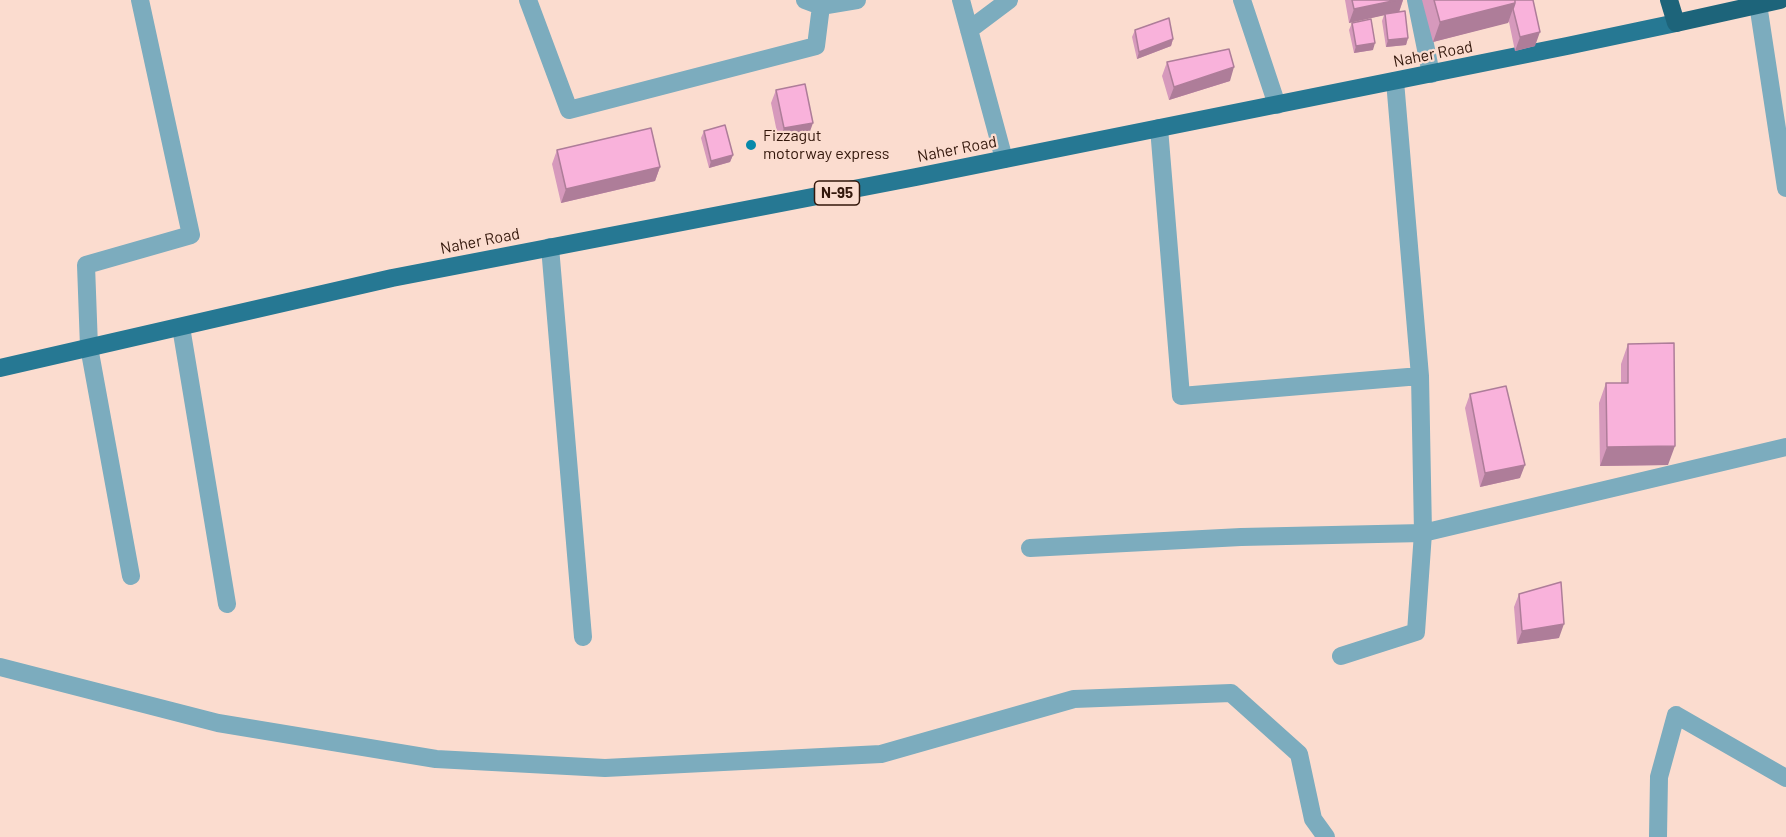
<!DOCTYPE html>
<html>
<head>
<meta charset="utf-8">
<style>
  body { margin:0 }
  canvas { display:block; background:#fbdccf }
</style>
</head>
<body>
<canvas width="1786" height="837"></canvas>
<script>
const ctx = document.querySelector('canvas').getContext('2d');
ctx.lineJoin = 'round';
const poly = rows => new Path2D(rows.map(r => 'M' + r).join(''));
function trace(path, color, width, dash) { ctx.strokeStyle = color; ctx.lineWidth = width; ctx.lineCap = dash ? 'butt' : 'round'; ctx.setLineDash(dash || []); ctx.stroke(path); }
function fillPath(path, color) { ctx.fillStyle = color; ctx.fill(path, 'evenodd'); }
function drawText(font, color, halo, rows, align = 'center') {
  ctx.font = font + ' Barlow,sans-serif'; ctx.lineWidth = 4.5; ctx.setLineDash([]); ctx.textBaseline = 'middle'; ctx.strokeStyle = halo; ctx.fillStyle = color; for (const [text, x, y, turn = 0] of rows) {
    ctx.save(); ctx.translate(x, y); ctx.rotate((+turn || 0) * Math.PI / 180); ctx.textAlign = isNaN(turn) ? turn : align; if (halo) ctx.strokeText(text, 0, 0); ctx.fillText(text, 0, 0); ctx.restore();
  }
}
const street = poly([
  [528,0,569,110,816,46,821,6],
  [805,0,821,6,857,0],
  [961,0,1004,159],
  [1242,0,1277,105],
  [1416,0,1431,74],
  [1758,4,1786,188],
  [969,30,1009,0],
  [1159,128,1181,396,1420,376],
  [550,247,583,637],
  [181,327,227,604],
  [1030,548,1241,537,1423,533,1786,447],
  [131,576,89,347,86,265,191,235,140,0],
  [1341,656,1416,632,1423,533,1420,376,1395,81],
  [0,667,218,723,436,759,605,768,881,754,1074,699,1231,693,1299,754,1313,819,1326,837],
  [1658,837,1659,777,1676,715,1786,778]
]);
const primary = poly([
  [0,368,392,278,916,177,1567,46,1676,23]
]);
const highway = poly([
  [1669,0,1676,23,1780,0]
]);
const wall = poly([
  [1345,0,1403,0,1399,12,1408,38,1406,45,1386,47,1382,21,1384,15,1349,23],
  [1422,0,1533,0,1535,46,1515,51,1509,22,1433,42],
  [1352,23,1373,50,1354,53,1349,30],
  [1135,30,1173,39,1171,46,1137,59,1132,37],
  [1167,62,1230,81,1169,100,1162,76],
  [776,90,808,137,779,142,771,103],
  [704,131,733,155,730,162,709,168,701,138],
  [557,150,660,167,655,181,561,203,552,164],
  [1628,344,1668,465,1600,466,1599,403,1606,383,1621,383,1621,364],
  [1470,394,1520,478,1480,487,1465,408],
  [1519,594,1559,638,1517,644,1514,607]
]);
const shadedWall = poly([
  [1397,0,1403,0,1399,12,1349,23,1354,9],
  [1515,3,1508,23,1433,42,1440,22],
  [1540,32,1535,46,1515,51,1520,37],
  [1408,38,1406,45,1386,47,1388,40],
  [1173,39,1171,46,1137,59,1139,52],
  [1375,43,1373,50,1354,53,1356,46],
  [1234,67,1230,81,1169,100,1174,87],
  [813,123,808,137,779,142,784,128],
  [733,155,730,162,709,168,711,161],
  [660,167,655,181,561,203,566,189],
  [1675,446,1668,465,1600,466,1607,447],
  [1525,465,1520,478,1480,487,1485,473],
  [1564,624,1559,638,1517,644,1522,631]
]);
const building = poly([
  [1352,0,1397,0,1354,9,1352,0],
  [1434,0,1515,0,1515,3,1440,22,1434,0],
  [1515,0,1533,0,1540,32,1520,37,1513,9,1515,3,1515,0],
  [1405,11,1408,38,1388,40,1385,14,1405,11],
  [1169,18,1173,39,1139,52,1135,30,1169,18],
  [1371,19,1375,43,1356,46,1352,23,1371,19],
  [1229,49,1234,67,1174,87,1167,62,1229,49],
  [805,84,813,123,784,128,776,90,805,84],
  [725,125,733,155,711,161,704,131,725,125],
  [651,128,660,167,566,189,557,150,651,128],
  [1674,343,1675,446,1607,447,1606,383,1628,383,1628,344,1674,343],
  [1506,386,1525,465,1485,473,1470,394,1506,386],
  [1561,582,1564,624,1522,631,1519,594,1561,582]
]);
const markers = [
  [751,145,6,"#0789aa"]
];
const shields = [
  [837,193,45]
];
const shieldNames = [
  ["N-95",837,193]
];
const streetNames = [
  ["Naher Road",1433,54,-11],
  ["Naher Road",957,149,-11],
  ["Naher Road",480,241,-11]
];
const poiNames = [
  ["Fizzagut",763,136],
  ["motorway express",763,154]
];
trace(street, '#7cacbe', 18);
trace(primary, '#267893', 18);
trace(highway, '#1d647a', 18);
fillPath(wall, '#d699bc');
fillPath(shadedWall, '#ae7d99');
fillPath(building, '#f9b2db');
trace(building, '#ae7d99', 1.5);
for (const [x, y, r, color] of markers) { const dot = new Path2D(); dot.arc(x, y, r, 0, 2 * Math.PI); ctx.fillStyle = color; ctx.fill(dot); trace(dot, '#fbdccf', 2); }
for (const [x, y, w] of shields) { const box = new Path2D(); box.roundRect(x - w / 2, y - 12, w, 24, 4.5); ctx.fillStyle = '#fbdccf'; ctx.fill(box); trace(box, '#33170b', 1.5); }
drawText('bold 15px', '#33170b', null, shieldNames);
drawText('16px', '#33170b', '#fbdccf', streetNames);
drawText('16px', '#33170b', '#fbdccf', poiNames, 'left');
</script>
</body>
</html>
